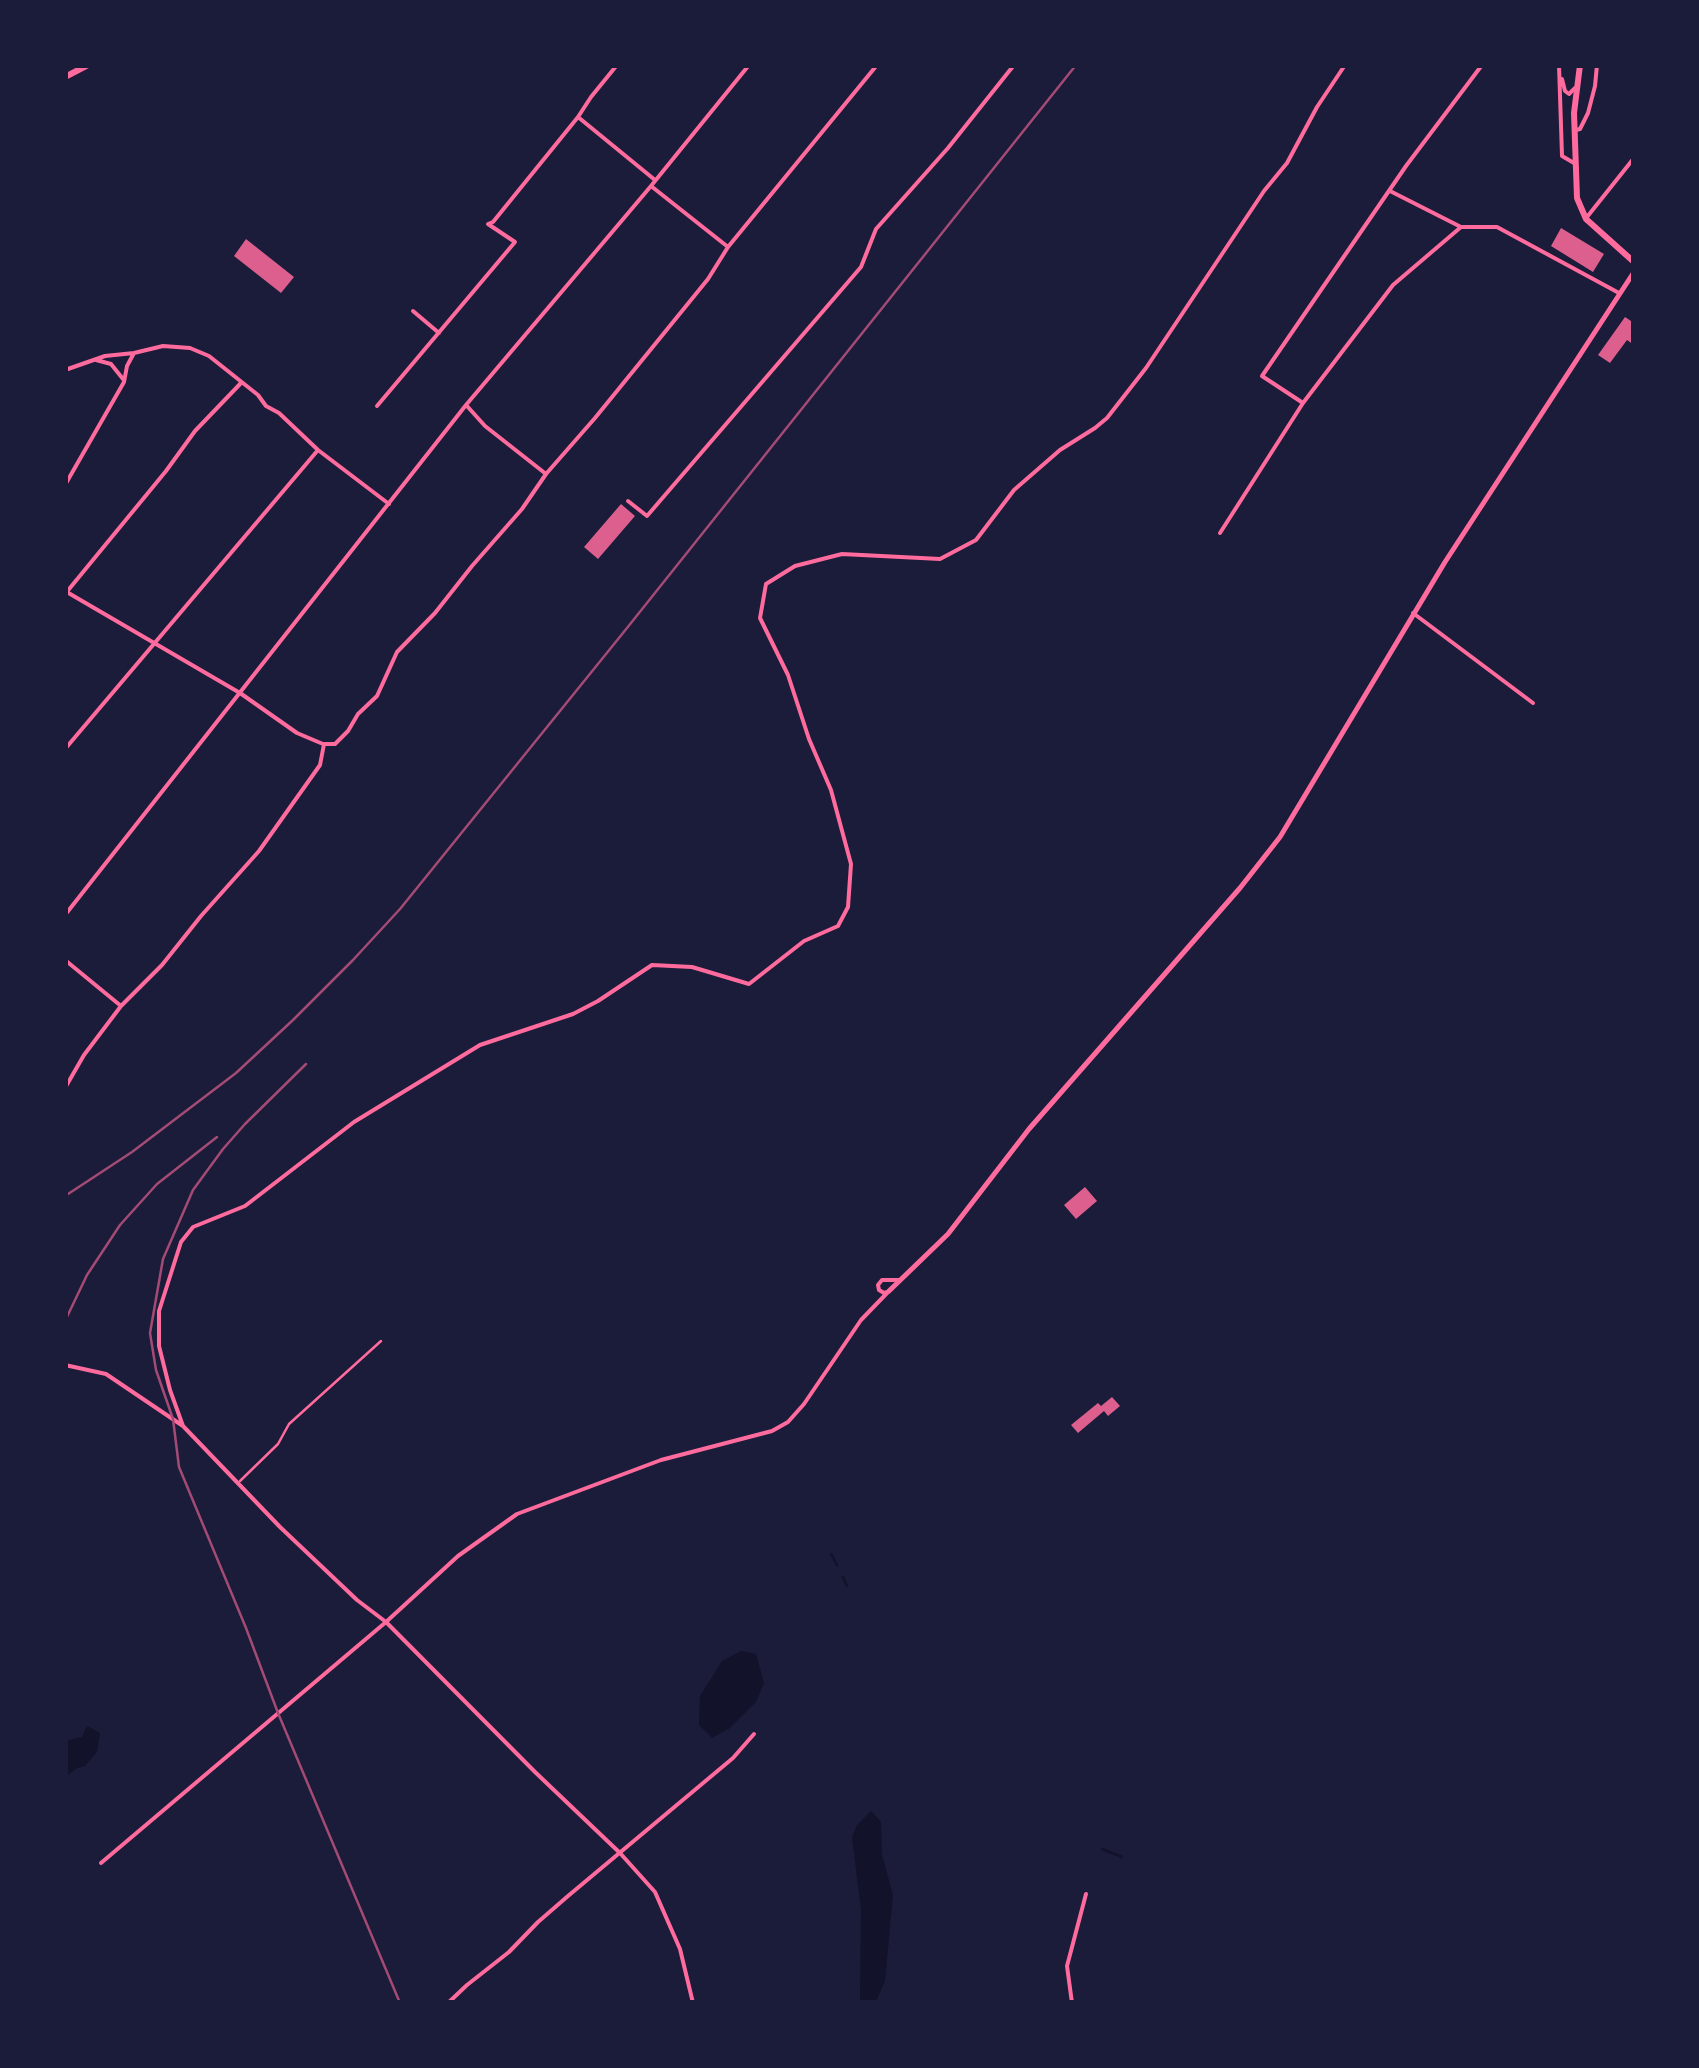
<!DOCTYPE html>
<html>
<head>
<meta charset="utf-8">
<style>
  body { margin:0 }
  #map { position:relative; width:1699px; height:2068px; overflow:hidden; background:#1b1b3a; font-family:Raleway,sans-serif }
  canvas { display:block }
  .frame { position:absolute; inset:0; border:68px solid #1b1b3a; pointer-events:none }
</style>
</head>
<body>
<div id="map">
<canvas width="1699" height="2068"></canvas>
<div class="frame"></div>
</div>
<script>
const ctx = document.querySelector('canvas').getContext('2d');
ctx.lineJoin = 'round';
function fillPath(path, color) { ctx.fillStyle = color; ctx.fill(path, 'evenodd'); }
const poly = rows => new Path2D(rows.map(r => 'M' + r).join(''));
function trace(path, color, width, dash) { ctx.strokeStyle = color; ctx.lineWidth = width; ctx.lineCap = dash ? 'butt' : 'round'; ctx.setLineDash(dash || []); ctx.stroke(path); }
const water = poly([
  [741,1651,756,1654,764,1683,756,1702,730,1728,712,1738,699,1725,700,1696,722,1661],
  [87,1726,100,1733,97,1752,85,1766,77,1768,65,1777,65,1741,82,1737],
  [871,1811,881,1822,882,1855,893,1895,885,1981,875,2003,860,2003,861,1910,852,1837,857,1825]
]);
const stream = poly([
  [831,1554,837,1565],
  [843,1577,847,1586],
  [1102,1849,1122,1857]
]);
const building = poly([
  [1561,228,1604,254,1593,272,1551,246],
  [246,239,294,277,281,293,234,256],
  [1625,317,1634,323,1634,345,1627,340,1610,363,1598,355],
  [621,504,635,516,598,559,584,547],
  [1085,1187,1097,1201,1076,1219,1064,1205],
  [1112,1397,1120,1406,1108,1416,1104,1411,1078,1433,1071,1425,1098,1403,1101,1406]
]);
const service = poly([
  [240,1481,278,1444,289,1424,381,1341]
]);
const minor = poly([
  [1559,65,1562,156,1574,163],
  [1562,79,1565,91,1569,94,1575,88],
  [578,117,655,180],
  [1576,130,1580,129,1588,113,1595,86,1597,65],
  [651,186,728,247],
  [1390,191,1461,227,1497,227,1619,293],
  [1587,217,1634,158],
  [413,311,439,333],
  [96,360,111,364,123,379],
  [65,370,105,356,134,353,163,346,190,348,209,356,258,395,266,406,279,413,318,450,389,504],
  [1303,403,1262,376,1406,166,1482,65],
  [377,406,515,242,488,224,493,222,578,117,591,97,617,65],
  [467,406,485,426,546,474],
  [65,485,124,382,127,366,134,353],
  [628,501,647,516,861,267,876,229,948,148,1014,65],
  [1220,533,1303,403,1393,285,1461,227],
  [65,591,240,693,297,733,323,744],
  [65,594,166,471,195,431,241,383],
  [1413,613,1533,703],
  [65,749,318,450],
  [65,915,466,405,651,186,749,65],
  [65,960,121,1006],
  [65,1088,84,1055,121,1006,162,965,201,916,259,851,320,765,324,744,335,744,348,731,358,714,377,696,397,652,435,613,472,566,522,509,546,474,595,418,708,279,728,247,877,65],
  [65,1365,106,1374,183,1426,280,1527,357,1600,386,1622,535,1772,620,1853,655,1892,680,1949,693,2003],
  [183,1426,170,1390,159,1346,159,1311,181,1242,193,1227,245,1206,354,1122,480,1045,573,1014,598,1001,652,965,692,967,749,984,804,941,838,926,848,907,851,864,831,790,809,739,788,675,760,618,766,584,795,566,842,554,940,559,976,540,1014,490,1060,450,1095,428,1107,418,1146,368,1264,191,1287,163,1317,107,1345,65],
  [101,1863,386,1622,458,1556,517,1514,661,1460,772,1431,788,1422,804,1404,861,1320,889,1291,884,1293,879,1290,878,1285,882,1280,899,1280],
  [448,2003,467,1985,509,1952,538,1922,568,1896,733,1758,754,1734],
  [1072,2003,1067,1966,1086,1894]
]);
const tertiary = poly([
  [889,1291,948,1234,1029,1129,1240,888,1280,837,1445,562,1634,272]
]);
const secondary = poly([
  [1580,65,1574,113,1577,198,1586,219,1634,262],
  [65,77,88,65]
]);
const rail = poly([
  [306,1064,245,1124,223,1149,193,1190,163,1259,150,1333,156,1370,173,1419,179,1467,246,1628,278,1713,400,2003],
  [65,1196,132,1152,236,1073,293,1020,353,960,400,909,627,628,1076,65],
  [65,1321,87,1275,120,1225,157,1184,217,1137]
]);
fillPath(water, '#12122b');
trace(stream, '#12122b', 2.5);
fillPath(building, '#dd5f8e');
trace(service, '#ff6b9d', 2.5);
trace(minor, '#ff6b9d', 4);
trace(tertiary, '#ff6b9d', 5);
trace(secondary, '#ff6b9d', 6);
trace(rail, '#a44b75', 2.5);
</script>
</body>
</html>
